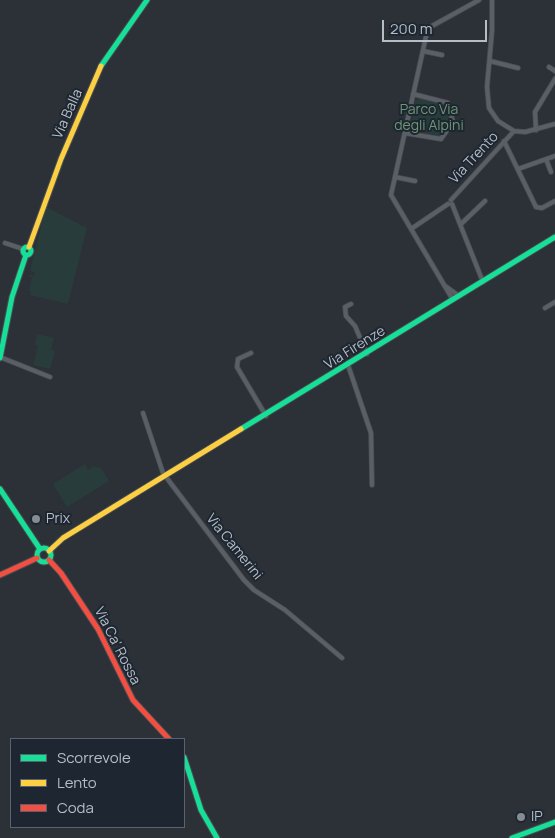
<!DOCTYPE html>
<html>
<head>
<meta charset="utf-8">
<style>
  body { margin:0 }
  #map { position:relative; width:555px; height:838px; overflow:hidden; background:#2b3136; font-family:Manrope,sans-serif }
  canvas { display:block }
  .legend { position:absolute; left:10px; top:738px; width:175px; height:90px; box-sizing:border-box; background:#1e2731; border:1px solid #5a636d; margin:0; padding:6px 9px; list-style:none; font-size:15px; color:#b5bdc7 }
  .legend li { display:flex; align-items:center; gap:10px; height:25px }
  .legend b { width:25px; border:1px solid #5a636d }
  .scale { position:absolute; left:382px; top:20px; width:105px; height:22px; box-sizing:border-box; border:2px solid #b5bdc7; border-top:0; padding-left:6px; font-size:15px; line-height:18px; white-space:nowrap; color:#b5bdc7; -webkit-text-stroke:4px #1e2731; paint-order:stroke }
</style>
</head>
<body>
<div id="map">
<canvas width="555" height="838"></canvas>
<ul class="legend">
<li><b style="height:6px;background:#16e098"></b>Scorrevole</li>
<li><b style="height:6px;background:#ffcf43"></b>Lento</li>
<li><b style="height:6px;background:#f24e42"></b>Coda</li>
</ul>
<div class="scale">200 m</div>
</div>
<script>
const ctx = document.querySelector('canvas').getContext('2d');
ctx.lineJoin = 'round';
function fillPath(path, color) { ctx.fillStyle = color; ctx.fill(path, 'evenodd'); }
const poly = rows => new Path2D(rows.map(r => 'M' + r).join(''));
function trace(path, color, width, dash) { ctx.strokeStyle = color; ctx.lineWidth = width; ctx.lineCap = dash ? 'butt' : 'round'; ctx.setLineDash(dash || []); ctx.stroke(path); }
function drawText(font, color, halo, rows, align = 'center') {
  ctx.font = font + ' Manrope,sans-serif'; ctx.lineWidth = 4; ctx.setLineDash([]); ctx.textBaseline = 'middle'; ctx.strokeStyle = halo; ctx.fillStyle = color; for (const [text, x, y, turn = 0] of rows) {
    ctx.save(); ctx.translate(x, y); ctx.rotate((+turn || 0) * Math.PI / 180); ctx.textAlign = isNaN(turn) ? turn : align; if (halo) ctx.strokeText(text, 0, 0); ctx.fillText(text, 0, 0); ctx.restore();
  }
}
const green = poly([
  [419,98,430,101,430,102,446,104,450,123,440,136,410,130,415,101],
  [46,207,87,228,68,304,30,295,31,292,29,291,32,277,29,277,30,274,34,277,35,272,30,271],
  [37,334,54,338,51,349,55,351,50,369,33,365,38,346,35,345],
  [85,464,88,470,94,466,102,469,109,481,67,507,53,484]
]);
const street = poly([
  [492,0,492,31,487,87,489,108,498,121,514,131,525,132,555,124],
  [423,51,442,55],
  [490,61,518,68],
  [549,67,555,71],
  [536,130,535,112,555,79],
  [405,133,441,139,453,122,448,103,413,94],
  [504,141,536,207,542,208,555,201],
  [546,159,551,172],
  [518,169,555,156],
  [395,177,415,181],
  [451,200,514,131],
  [452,204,483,282],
  [461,224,485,201],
  [411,229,448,204],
  [5,243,23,249],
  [445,286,459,296],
  [453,300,391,195,427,32,432,26,479,0],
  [351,304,345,307,346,316,355,326,367,354],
  [545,308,555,302],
  [251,353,238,359,237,367,266,416],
  [0,357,50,377],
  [348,365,371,433,372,485],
  [143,413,163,473,244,580,254,590,285,610,342,658]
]);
const fast = poly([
  [101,66,147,0],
  '23 251a4 4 0 1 1 8 0a4 4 0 1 1-8 0Z',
  [0,358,12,297,26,255],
  [241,429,555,237],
  [0,489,40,549],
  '37 555a7 7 0 1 1 14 0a7 7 0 1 1-14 0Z',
  [184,757,201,810,217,838],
  [512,838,555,822]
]);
const slow = poly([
  [29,247,61,159,101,66],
  [49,551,63,538,241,429]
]);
const jam = poly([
  [49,560,61,573,98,629,133,700,169,739],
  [0,575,37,558]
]);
const markers = [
  [36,519,5,"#858c94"],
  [521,817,5,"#858c94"]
];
const parkNames = [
  ["Parco Via",429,110],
  ["degli Alpini",429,126]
];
const streetNames = [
  ["Via Balla",68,114,-66],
  ["Via Trento",474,158,-47],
  ["Via Firenze",355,348,-32],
  ["Via Camerini",234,547,51],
  ["Via Ca' Rossa",117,646,63]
];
const poiNames = [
  ["Prix",46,519],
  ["IP",531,817]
];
fillPath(green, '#293c3c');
trace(street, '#484d51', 5.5);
trace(fast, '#484d51', 7);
trace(slow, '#484d51', 7);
trace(jam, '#484d51', 7);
trace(street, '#5a5e65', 4);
trace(fast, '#16e098', 5);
trace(slow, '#ffcf43', 5);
trace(jam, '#f24e42', 5);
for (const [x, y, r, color] of markers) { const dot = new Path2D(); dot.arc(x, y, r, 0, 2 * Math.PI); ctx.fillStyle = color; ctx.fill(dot); trace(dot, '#1e2731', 2); }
drawText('14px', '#6e9674', '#1e2731', parkNames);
drawText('14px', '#b5bdc7', '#1e2731', streetNames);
drawText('14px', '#b5bdc7', '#1e2731', poiNames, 'left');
</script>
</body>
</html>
